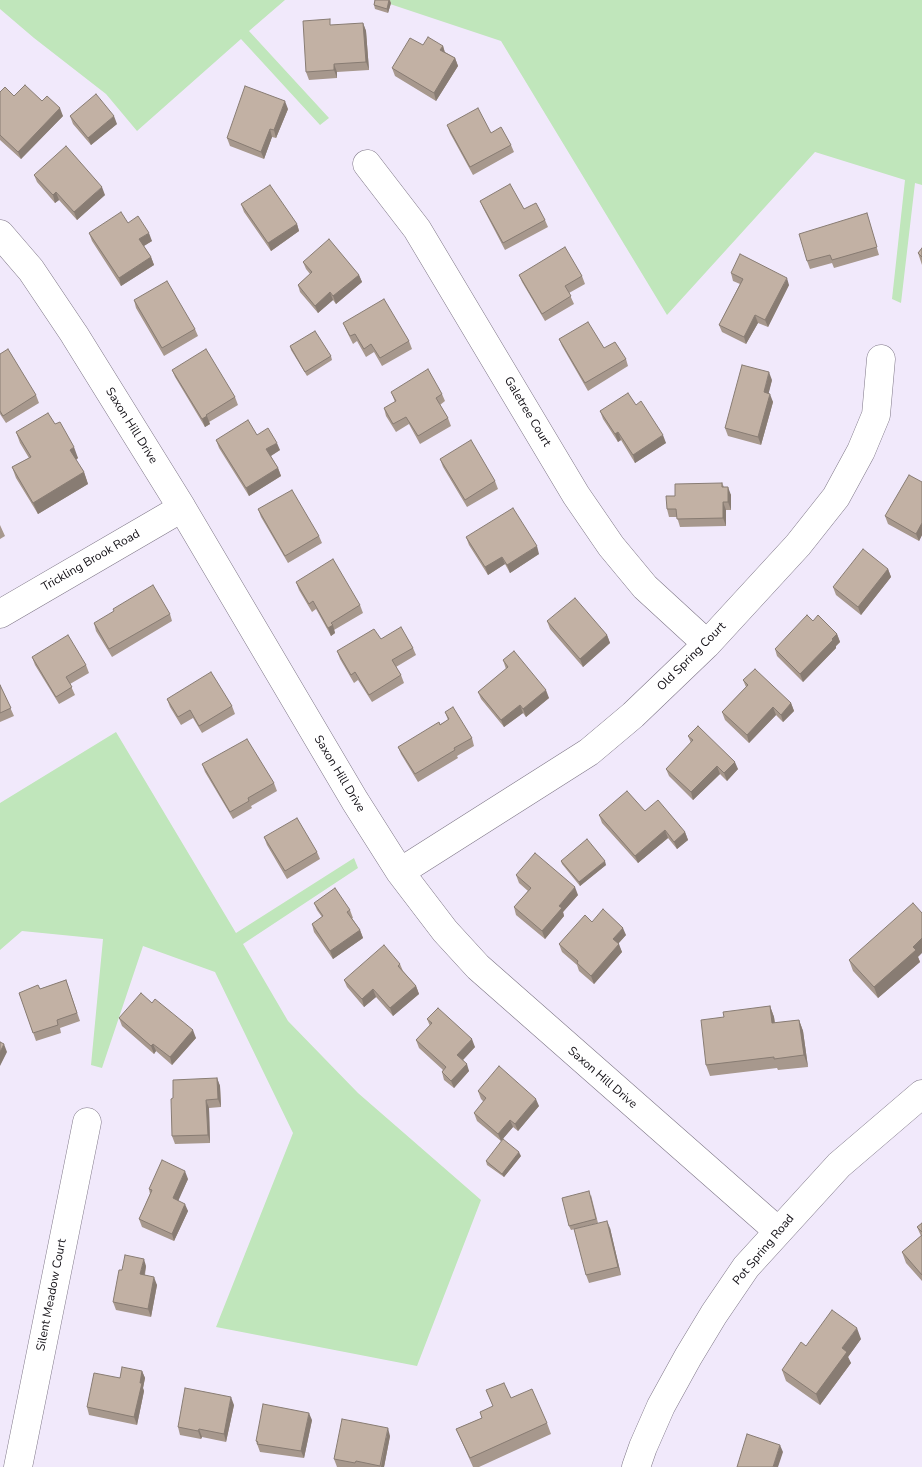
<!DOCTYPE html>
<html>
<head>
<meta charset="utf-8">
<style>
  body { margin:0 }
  canvas { display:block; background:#f1e9fb }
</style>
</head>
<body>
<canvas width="922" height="1467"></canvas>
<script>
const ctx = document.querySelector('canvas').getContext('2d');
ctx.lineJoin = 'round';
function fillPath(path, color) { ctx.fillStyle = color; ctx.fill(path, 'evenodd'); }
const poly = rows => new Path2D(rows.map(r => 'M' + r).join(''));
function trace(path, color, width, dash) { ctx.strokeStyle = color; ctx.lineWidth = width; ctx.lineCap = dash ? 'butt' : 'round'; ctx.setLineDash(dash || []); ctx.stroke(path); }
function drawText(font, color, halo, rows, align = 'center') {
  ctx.font = font + ' "Nunito Sans",sans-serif'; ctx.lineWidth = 4.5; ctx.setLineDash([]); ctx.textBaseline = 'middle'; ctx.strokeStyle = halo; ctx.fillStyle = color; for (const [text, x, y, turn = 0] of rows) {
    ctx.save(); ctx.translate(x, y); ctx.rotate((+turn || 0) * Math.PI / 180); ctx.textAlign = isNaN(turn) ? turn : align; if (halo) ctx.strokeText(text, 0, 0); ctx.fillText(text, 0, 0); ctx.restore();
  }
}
const green = poly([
  [0,0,285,0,249,31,329,118,320,125,241,39,137,131,106,94,34,38,0,9],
  [378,0,922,0,922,185,915,183,901,303,892,299,905,180,815,152,667,315,501,41],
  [116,732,236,933,354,858,358,868,243,944,288,1021,358,1093,481,1200,417,1366,216,1327,293,1133,215,972,143,946,102,1068,91,1065,103,939,22,931,0,950,0,803]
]);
const minor = poly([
  [367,164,417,229,576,495,611,546,645,587,707,644],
  [0,234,31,270,74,334,182,508,355,801,400,872,445,931,478,967,778,1231],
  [0,614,182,508],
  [400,872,589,752,633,715,707,644,798,545,836,497,861,451,876,415,881,359],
  [18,1467,87,1122],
  [636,1467,643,1447,661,1406,688,1357,714,1314,746,1267,839,1165,922,1094]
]);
const wall = poly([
  [375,0,390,0,391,3,388,13,375,9,374,5],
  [363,23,366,31,369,70,337,72,337,78,309,80,306,72],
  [423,45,443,46,445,52,455,58,458,66,436,101,395,76,392,68],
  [0,92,14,96,42,101,63,116,21,159,0,140],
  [288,109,276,138,272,137,264,159,230,146,227,138],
  [70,116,117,124,91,145,73,124],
  [447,125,491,133,511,145,514,152,473,175,450,133],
  [34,175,105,195,77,220,59,200,55,203,37,182],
  [480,201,524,209,545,220,548,227,505,250,483,208],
  [241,204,297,224,299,231,271,251,244,212],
  [869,221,879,255,834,268,832,263,810,269,807,261],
  [128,223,152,241,144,246,151,257,154,265,121,286,92,241,89,233],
  [922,248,922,265,918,253],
  [303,262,359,275,362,282,336,304,333,300,318,313,300,292,298,285,310,274,306,269],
  [731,273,789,285,768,327,758,323,746,344,722,332,719,325,740,284,733,281],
  [519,275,582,276,585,284,569,293,574,304,545,321,522,282],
  [134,300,195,329,198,336,164,356,136,308],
  [343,323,409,341,412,349,382,366,374,352,366,357,357,341,353,344,346,330],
  [559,339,604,348,626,359,628,366,588,391,562,346],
  [290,346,331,356,332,360,307,376,291,350],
  [0,354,36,395,39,403,6,423,0,414],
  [172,370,235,397,238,405,209,422,210,424,205,427,175,377],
  [772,380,768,394,773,402,761,445,728,436,725,428],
  [391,392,442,394,445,401,440,405,448,418,451,426,420,444,409,424,396,432,386,416,384,408,395,402],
  [636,405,666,443,635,463,621,440,618,442,603,419,600,411],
  [55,424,78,458,76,460,84,472,88,484,38,514,16,478,12,467,29,458,20,443,16,432],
  [257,435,280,450,271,456,278,468,281,476,249,496,219,448,216,440],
  [440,459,495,481,498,489,467,507,443,467],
  [922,482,922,535,919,541,888,524,885,516],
  [722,483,724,487,731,495,731,510,726,510,726,526,680,527,677,517,669,517,667,509,675,496],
  [258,509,319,536,322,543,288,563,261,517],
  [0,525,5,536,0,539],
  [466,537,539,554,510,573,505,564,488,575,469,545],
  [888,569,891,577,861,615,836,595,833,587],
  [296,582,360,605,363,613,334,630,335,633,331,636,316,609,312,612,299,590],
  [170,614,172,621,112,657,96,631,94,623],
  [547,621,607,635,610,643,583,667,550,629],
  [813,621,837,634,840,642,836,646,836,648,803,682,777,656,775,649],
  [381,639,413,648,416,655,396,667,401,675,404,683,372,702,358,680,354,683,340,659,337,651],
  [32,657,86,665,89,673,70,684,75,695,59,704,35,665],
  [503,660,549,698,526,717,523,713,504,727,481,699,478,692,506,669],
  [743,680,791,703,794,711,783,722,776,715,749,743,725,720,722,712,746,687],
  [0,685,14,716,0,722],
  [167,699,232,706,235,714,202,733,193,718,181,725,170,707],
  [445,712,472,738,474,746,457,756,458,758,418,782,401,754,398,747,448,720],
  [688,736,738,769,727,781,720,774,693,800,669,776,666,769,691,743],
  [202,764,274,783,277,791,251,806,252,808,233,819,205,772],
  [599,815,685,832,688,840,677,849,668,838,638,863,602,823],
  [264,837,317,852,320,859,287,879,267,845],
  [561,861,606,865,580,886,562,864],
  [516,875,578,895,563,912,564,916,545,939,516,915,514,907,528,891,519,883],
  [314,903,350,910,353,918,352,918,360,930,363,938,333,959,314,932,312,924,322,917,317,910],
  [592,922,626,935,618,944,622,952,594,984,579,971,577,965,562,952,559,944],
  [918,957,920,962,878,998,853,971,849,960],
  [400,964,403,971,416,986,419,994,393,1016,376,997,364,1007,347,987,344,980],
  [66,980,80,1021,60,1028,61,1033,36,1041,19,993,40,989],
  [152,1003,196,1038,172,1065,156,1051,154,1054,122,1026,119,1018],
  [770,1006,774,1017,775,1023,799,1020,803,1031,808,1067,778,1070,777,1068,710,1076,706,1065,724,1017],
  [427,1019,475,1047,463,1060,469,1071,454,1088,444,1080,442,1072,443,1070,419,1048,416,1040,430,1026],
  [217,1078,220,1086,221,1107,209,1108,210,1143,175,1144,172,1136,173,1098],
  [478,1091,539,1106,518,1131,513,1127,501,1141,477,1121,474,1113,484,1102,481,1099],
  [521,1156,504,1177,487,1165,486,1161],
  [188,1179,178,1200,188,1211,174,1241,142,1227,139,1219,150,1194,149,1189],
  [591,1195,598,1223,571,1230,569,1226],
  [922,1223,922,1281,906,1263,902,1252,921,1236,917,1227],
  [610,1228,621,1275,589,1283,586,1275],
  [146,1266,145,1275,157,1285,151,1317,116,1310,113,1302],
  [861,1339,848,1357,851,1363,820,1405,786,1381,782,1370,806,1346],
  [142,1371,145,1378,143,1388,144,1391,137,1425,89,1415,87,1407,120,1378],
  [486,1390,547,1423,551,1434,479,1467,473,1467,461,1440,456,1429,482,1418,493,1406],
  [234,1405,226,1442,202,1437,201,1439,180,1435,178,1427],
  [312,1420,304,1458,260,1452,256,1441],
  [390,1436,384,1467,337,1467,334,1459]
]);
const shadedWall = poly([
  [389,0,391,3,388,13,387,9],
  [363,23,366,31,369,70,366,62],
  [443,46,445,54,440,50],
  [455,58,458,66,436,101,434,93],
  [334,64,337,72,337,78,334,70],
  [285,101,288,109,276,138,274,130],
  [60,108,63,116,21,159,18,152],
  [114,116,117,124,91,145,88,138],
  [270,129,272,137,264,159,261,152],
  [102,187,105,195,77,220,74,212],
  [56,192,59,200,55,203,53,195],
  [297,224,299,231,271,251,268,243],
  [149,233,152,241,142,247,139,239],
  [151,257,154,265,121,286,119,278],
  [359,275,362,282,336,304,333,296],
  [787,278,789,285,768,327,765,320],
  [330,292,333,300,318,313,315,306],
  [755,315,758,323,746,344,744,337],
  [769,372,772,380,767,400,764,392],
  [770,394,773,402,761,445,758,437],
  [207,416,210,424,205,427,202,419],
  [618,432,621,440,618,442,615,434],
  [663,435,666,443,635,463,633,455],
  [277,443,280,450,269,457,266,449],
  [74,447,78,458,74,461,70,450],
  [278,468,281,476,249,496,246,488],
  [84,472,88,484,38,514,33,503],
  [728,487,731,495,731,510,728,502],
  [723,502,726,510,726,526,723,518],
  [922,523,922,535,919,541,916,534],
  [537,546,539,554,510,573,507,565],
  [502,557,505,564,488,575,485,567],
  [888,569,891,577,861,615,858,607],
  [333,625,335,633,331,636,328,628],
  [837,634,840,642,836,646,836,648,803,682,800,674],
  [607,635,610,643,583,667,580,659],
  [546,690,549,698,526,717,523,709],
  [791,703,794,711,783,722,781,715],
  [520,705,523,713,504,727,501,720],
  [773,707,776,715,749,743,747,735],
  [735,762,738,769,727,781,724,773],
  [717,766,720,774,693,800,691,792],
  [665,830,668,838,638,863,635,856],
  [685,832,688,840,677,849,674,842],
  [605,861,606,865,580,886,579,882],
  [575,887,578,895,563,912,564,916,545,939,542,931,559,906],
  [623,928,626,935,616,946,613,939],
  [360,930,363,938,333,959,330,951],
  [922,938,922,953,918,957,920,962,878,998,874,987,913,947],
  [619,944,622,952,594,984,591,976],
  [416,986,419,994,393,1016,390,1008],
  [373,989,376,997,364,1007,362,999],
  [770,1006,774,1017,776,1034,772,1023],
  [799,1020,803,1031,808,1067,804,1055],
  [193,1030,196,1038,172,1065,170,1057],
  [472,1039,475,1047,460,1063,457,1055],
  [4,1044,7,1052,0,1066,0,1052],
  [153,1044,156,1051,154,1054,151,1046],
  [467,1064,469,1071,454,1088,451,1081],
  [217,1078,220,1086,221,1107,218,1099],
  [536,1099,539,1106,518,1131,515,1124],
  [206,1100,209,1108,210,1143,208,1135],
  [510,1120,513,1127,501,1141,498,1134],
  [519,1152,521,1156,504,1177,502,1174],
  [185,1171,188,1179,176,1206,173,1198],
  [185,1204,188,1211,174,1241,172,1234],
  [607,1221,610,1228,621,1275,618,1267],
  [144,1259,146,1266,143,1282,140,1274],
  [154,1277,157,1285,151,1317,148,1309],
  [857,1328,861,1339,848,1357,851,1363,820,1405,816,1394,842,1348],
  [142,1371,145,1378,143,1388,144,1391,137,1425,134,1417],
  [231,1397,234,1405,226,1442,224,1434],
  [309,1413,312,1420,304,1458,301,1451],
  [388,1428,390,1436,384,1467,381,1467],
  [199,1429,202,1437,201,1439,198,1431],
  [780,1445,783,1452,778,1467,773,1467]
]);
const building = poly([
  [375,0,389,0,387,9,374,5,375,0],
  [330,19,330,25,363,23,366,62,334,64,334,70,306,72,303,21,330,19],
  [428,37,443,46,440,50,455,58,434,93,392,68,410,38,423,45,428,37],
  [25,85,42,101,47,96,60,108,18,152,0,135,0,92,5,87,14,96,25,85],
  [245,86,285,101,274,130,270,129,261,152,227,138,245,86],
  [96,94,114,116,88,138,70,116,96,94],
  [478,108,491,133,501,127,511,145,470,167,447,125,478,108],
  [66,146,102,187,74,212,56,192,53,195,34,175,66,146],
  [510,184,524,209,536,203,545,220,503,243,480,201,510,184],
  [270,185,297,224,268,243,241,204,270,185],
  [121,212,128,223,138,216,149,233,139,239,151,257,119,278,89,233,121,212],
  [867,213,877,247,832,260,830,255,807,261,799,234,867,213],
  [329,239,359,275,333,296,330,292,315,306,298,285,312,272,303,262,329,239],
  [565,247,582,276,565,286,571,296,542,314,519,275,565,247],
  [922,248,922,257,918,253,922,248],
  [740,254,787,278,765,320,755,315,744,337,719,325,743,279,731,273,740,254],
  [167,281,195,329,162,348,134,300,167,281],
  [384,299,409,341,380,358,371,344,364,349,355,334,350,336,343,323,384,299],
  [588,322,604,348,615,342,626,359,585,383,559,339,588,322],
  [315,331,331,356,305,372,290,346,315,331],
  [8,349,36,395,3,416,0,411,0,354,8,349],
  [206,349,235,397,206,415,207,416,202,419,172,370,206,349],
  [742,365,769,372,764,392,770,394,758,437,725,428,742,365],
  [428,369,442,394,436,398,448,418,418,436,406,417,393,424,384,408,396,401,391,392,428,369],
  [628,393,636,405,641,401,663,435,633,455,618,432,615,434,600,411,628,393],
  [48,413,55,424,60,422,74,447,70,450,84,472,33,503,12,467,31,457,16,432,48,413],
  [248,420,257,435,268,428,277,443,266,449,278,468,246,488,216,440,248,420],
  [471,440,495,481,465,500,440,459,471,440],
  [909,475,922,482,922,523,916,534,885,516,909,475],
  [722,483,722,487,728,487,728,502,723,502,723,518,677,519,676,509,667,509,666,496,675,496,675,484,722,483],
  [292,490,319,536,285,556,258,509,292,490],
  [513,508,537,546,507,565,502,557,485,567,466,537,513,508],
  [863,549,888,569,858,607,833,587,863,549],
  [333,559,360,605,331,623,333,625,328,628,313,601,309,604,296,582,333,559],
  [153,585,170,614,109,649,94,623,114,611,113,609,153,585],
  [575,598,607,635,580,659,547,621,575,598],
  [807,615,813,621,818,615,837,634,832,639,833,640,800,674,775,649,807,615],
  [401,627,413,648,392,660,401,675,369,695,355,672,351,675,337,651,374,629,381,639,401,627],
  [68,635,86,665,66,677,72,687,56,697,32,657,68,635],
  [514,651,546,690,523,709,520,705,501,720,478,692,508,667,503,660,514,651],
  [755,669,791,703,781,715,773,707,747,735,722,712,748,685,743,680,755,669],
  [211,672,232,706,199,726,190,710,178,717,167,699,211,672],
  [0,685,11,708,0,713,0,685],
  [453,707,472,738,454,748,455,750,415,774,398,747,439,722,440,725,449,719,445,712,453,707],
  [698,726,735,762,724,773,717,766,691,792,666,769,693,740,688,736,698,726],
  [247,739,274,783,248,798,249,801,230,812,202,764,247,739],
  [627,791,645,811,658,800,685,832,674,842,665,830,635,856,599,815,627,791],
  [297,818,317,852,285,871,264,837,297,818],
  [587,839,605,861,579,882,561,861,587,839],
  [535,853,575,887,559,906,562,908,542,931,514,907,531,888,516,875,535,853],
  [335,888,350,910,347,912,360,930,330,951,312,924,323,916,314,903,335,888],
  [913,903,922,913,922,938,913,947,916,950,874,987,849,960,913,903],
  [603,909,623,928,613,939,619,944,591,976,577,963,578,961,559,944,585,915,592,922,603,909],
  [384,945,400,964,398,966,416,986,390,1008,373,989,362,999,344,980,384,945],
  [66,980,77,1013,57,1020,58,1025,33,1033,19,993,38,985,40,989,66,980],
  [141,993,152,1003,155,999,193,1030,170,1057,153,1044,151,1046,119,1018,141,993],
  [770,1006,772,1023,799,1020,804,1055,774,1059,774,1057,706,1065,701,1020,724,1017,723,1012,770,1006],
  [438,1008,472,1039,457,1055,467,1064,451,1081,442,1072,446,1067,416,1040,432,1023,427,1019,438,1008],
  [0,1042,4,1044,0,1052,0,1042],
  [499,1066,536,1099,515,1124,510,1120,498,1134,474,1113,486,1098,478,1091,499,1066],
  [217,1078,218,1099,206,1100,208,1135,172,1136,171,1099,173,1098,173,1080,217,1078],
  [503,1139,519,1152,502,1174,486,1161,503,1139],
  [162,1160,185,1171,173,1198,185,1204,172,1234,139,1219,152,1190,149,1189,162,1160],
  [589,1191,596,1219,569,1226,562,1198,589,1191],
  [607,1221,618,1267,586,1275,574,1229,607,1221],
  [922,1223,922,1232,917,1227,922,1223],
  [922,1235,922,1275,902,1252,922,1235],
  [125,1255,144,1259,140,1274,154,1277,148,1309,113,1302,119,1270,122,1270,125,1255],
  [832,1310,857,1328,842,1348,847,1352,816,1394,782,1370,801,1342,806,1346,832,1310],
  [122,1367,142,1371,140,1383,142,1383,134,1417,87,1407,94,1373,120,1378,122,1367],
  [504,1383,511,1398,532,1389,547,1423,470,1458,456,1429,482,1418,480,1412,493,1406,486,1390,504,1383],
  [185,1388,231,1397,224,1434,199,1429,198,1431,178,1427,185,1388],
  [263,1404,309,1413,301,1451,257,1444,258,1442,256,1441,263,1404],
  [342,1419,388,1428,380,1466,356,1461,355,1463,334,1459,342,1419],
  [747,1434,780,1445,773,1467,737,1467,747,1434]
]);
const streetNames = [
  ["Galetree Court",527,412,59],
  ["Saxon Hill Drive",131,426,58],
  ["Trickling Brook Road",91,561,-30],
  ["Old Spring Court",692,657,-45],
  ["Saxon Hill Drive",339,774,59],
  ["Saxon Hill Drive",602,1078,41],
  ["Pot Spring Road",764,1250,-50],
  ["Silent Meadow Court",52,1295,-79]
];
fillPath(green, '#c0e6bb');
trace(minor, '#7e7686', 29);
trace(minor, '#fff', 28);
fillPath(wall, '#a7988d');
fillPath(shadedWall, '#887c73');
fillPath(building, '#c2b1a4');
trace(building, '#887c73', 1);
drawText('12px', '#0f0c12', '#fff', streetNames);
</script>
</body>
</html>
